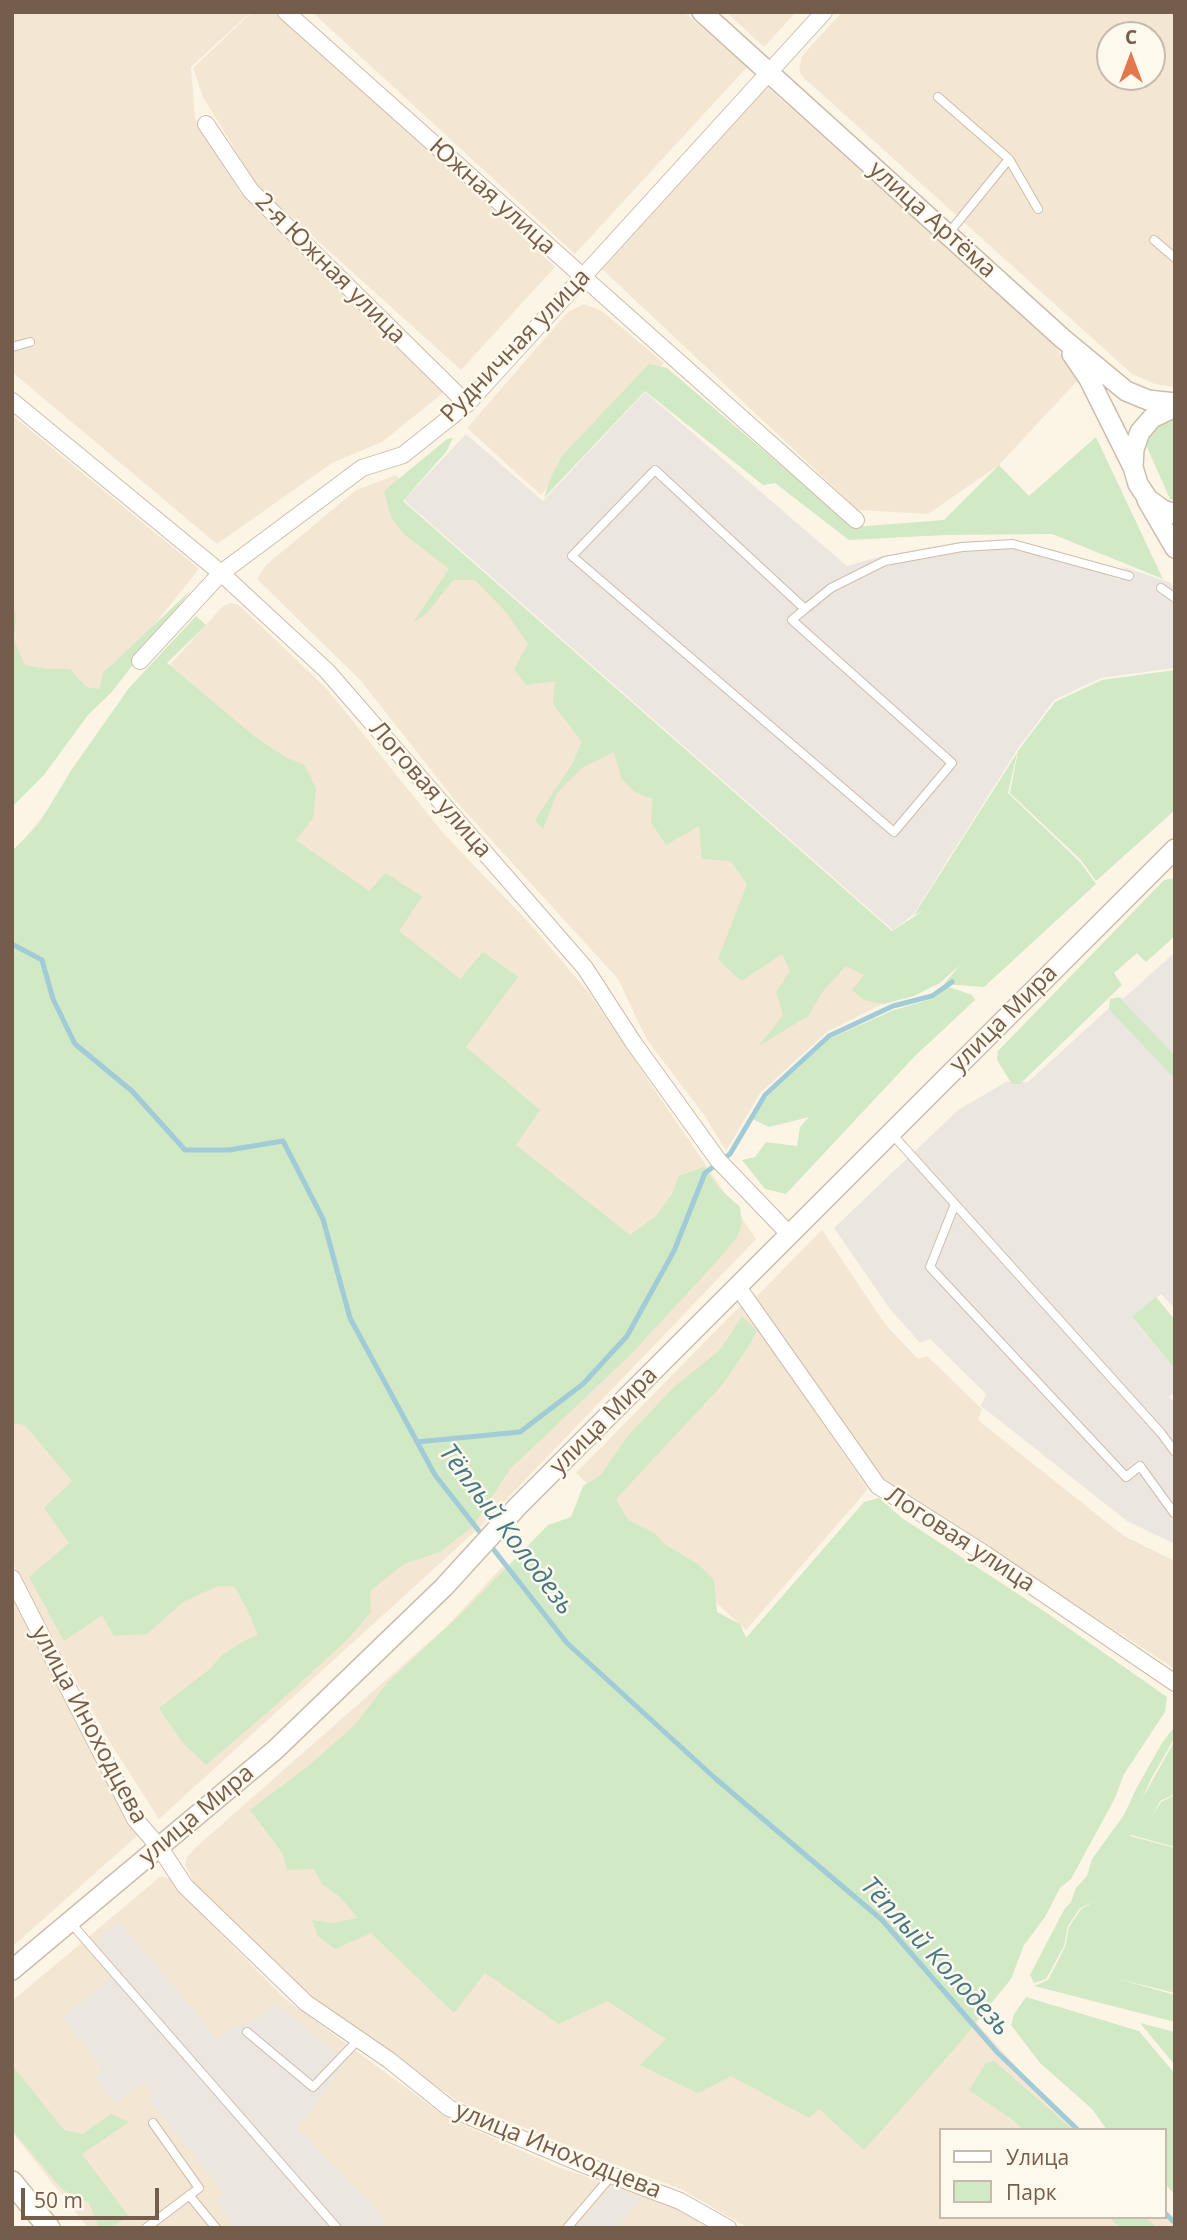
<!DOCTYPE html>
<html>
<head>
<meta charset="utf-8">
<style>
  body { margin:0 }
  #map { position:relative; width:1187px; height:2240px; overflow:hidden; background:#fcf5e6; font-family:"Open Sans",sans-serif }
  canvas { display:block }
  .frame { position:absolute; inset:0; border:14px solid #745d4b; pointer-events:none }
  .legend { position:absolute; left:939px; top:2128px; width:228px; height:91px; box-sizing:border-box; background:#fff8ec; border:2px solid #c7baac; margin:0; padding:9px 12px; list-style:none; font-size:21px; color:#745d4b }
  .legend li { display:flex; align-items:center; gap:14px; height:35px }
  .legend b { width:35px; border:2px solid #c7baac }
  .north { position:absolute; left:1096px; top:21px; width:70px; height:70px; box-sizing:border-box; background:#fff8ec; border:2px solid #c7baac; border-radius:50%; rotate:0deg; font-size:19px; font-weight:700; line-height:28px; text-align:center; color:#745d4b }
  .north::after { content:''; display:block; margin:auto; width:24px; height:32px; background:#e2794e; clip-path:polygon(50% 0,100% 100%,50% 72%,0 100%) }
  .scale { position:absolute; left:21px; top:2188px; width:138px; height:32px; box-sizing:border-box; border:4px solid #745d4b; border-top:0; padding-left:9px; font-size:21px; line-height:24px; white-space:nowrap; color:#745d4b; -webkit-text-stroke:5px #fff8ec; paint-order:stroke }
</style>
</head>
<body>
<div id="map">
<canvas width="1187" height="2240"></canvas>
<div class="frame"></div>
<ul class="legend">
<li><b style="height:9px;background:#fff"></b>Улица</li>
<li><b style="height:19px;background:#d1e9c4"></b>Парк</li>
</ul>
<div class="north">С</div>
<div class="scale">50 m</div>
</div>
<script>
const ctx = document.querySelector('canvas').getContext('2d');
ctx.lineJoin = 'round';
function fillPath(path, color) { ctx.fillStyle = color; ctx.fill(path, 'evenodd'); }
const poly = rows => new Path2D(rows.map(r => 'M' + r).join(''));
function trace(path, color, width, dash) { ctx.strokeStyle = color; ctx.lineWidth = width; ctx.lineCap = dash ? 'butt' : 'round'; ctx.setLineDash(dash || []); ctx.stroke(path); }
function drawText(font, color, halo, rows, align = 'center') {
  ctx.font = font + ' "Open Sans",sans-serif'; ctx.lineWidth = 5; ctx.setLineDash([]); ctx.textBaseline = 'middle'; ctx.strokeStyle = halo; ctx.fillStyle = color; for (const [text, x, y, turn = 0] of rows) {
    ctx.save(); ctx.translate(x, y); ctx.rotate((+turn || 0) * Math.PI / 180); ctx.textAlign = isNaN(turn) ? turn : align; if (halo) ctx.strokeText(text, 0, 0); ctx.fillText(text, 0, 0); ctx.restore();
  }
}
const residential = poly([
  [12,12,251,12,191,67,195,118,240,192,443,393,382,442,332,463,217,544,12,372],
  [252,12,281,12,555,267,461,370,257,186,203,97,193,68],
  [312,12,684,12,747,67,575,254],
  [726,12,796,12,764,47],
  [842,12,1175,12,1175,387,1155,384,1132,374,803,77,799,70,802,56],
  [1110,35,1152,35,1152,77,1110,77],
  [767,87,1054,344,1077,381,999,465,928,514,858,510,602,269],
  [584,304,602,311,664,363,541,495,467,428,568,312],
  [12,415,199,569,93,701,12,665],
  [396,475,407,487,393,501,925,982,827,1032,761,1092,726,1151,705,1116,647,1040,618,979,453,798,361,681,257,579,266,565,356,490],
  [231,603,239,605,327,689,444,834,534,928,589,993,756,1239,481,1526,159,1819,109,1741,12,1562,12,854,129,710,223,606],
  [822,1230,885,1324,918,1359,927,1356,982,1409,978,1420,1124,1536,1175,1561,1175,1669,887,1484,754,1299],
  [741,1305,868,1489,746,1630,576,1473],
  [503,1566,541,1610,945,1988,1074,2130,940,2130,940,2217,1164,2217,1164,2211,1175,2221,1175,2228,748,2228,681,2189,611,2163,456,2100,307,1995,196,1887,185,1864,187,1857,195,1848,447,1626],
  [12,1594,137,1836,12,1947],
  [161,1876,170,1879,184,1896,284,1998,446,2117,558,2167,675,2207,714,2228,88,2228,12,2132,12,2001]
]);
const industrial = poly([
  [645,392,847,566,882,556,959,542,1013,539,1120,580,1124,567,1171,583,1175,590,1175,668,1101,678,1054,700,1017,750,913,915,893,930,404,500,466,434,543,501],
  [1175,952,1175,1309,1161,1294,1132,1318,1175,1369,1175,1392,1169,1397,1175,1402,1175,1544,1127,1521,981,1406,986,1394,930,1339,920,1343,890,1309,834,1228,958,1110,1006,1082,1028,1082,1121,997,1123,999],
  [120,1922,218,2040,233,2026,251,2023,274,2003,347,2060,298,2128,386,2221,378,2228,237,2228,215,2201,224,2192,149,2100,154,2094,145,2082,115,2103,95,2077,103,2069,63,2017,119,1970,95,1941],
  [612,2186,640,2199,616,2228,577,2228]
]);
const green = poly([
  [649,364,667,368,853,527,944,520,999,465,1029,496,1096,437,1163,579,1052,534,945,535,849,540,775,483,763,485,645,391,544,498,551,477,562,456],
  [1168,420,1175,420,1175,502,1170,499,1147,447,1149,433,1156,425],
  [453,438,446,452,403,501,892,931,923,911,914,915,1017,753,1008,793,1080,862,1096,884,984,987,944,984,961,964,940,983,914,996,884,1004,864,1000,852,990,864,975,846,966,823,991,808,1016,759,1046,783,1015,776,992,790,971,782,954,741,981,718,959,747,884,731,861,702,859,699,826,666,845,651,822,652,799,635,792,621,778,614,752,583,767,557,793,543,829,535,820,572,764,582,742,553,704,555,681,526,685,514,669,528,644,505,611,475,580,453,580,428,612,413,623,449,569,405,535,391,517,384,491,447,439],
  [191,590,111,693,88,715,44,775,12,807,12,608,16,614,14,640,25,665,47,669,70,669,86,687,100,689,103,673],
  [196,616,206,625,167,663,255,737,287,758,305,765,316,789,313,818,296,840,369,891,386,873,422,897,399,931,460,979,483,952,518,977,466,1047,540,1110,516,1145,630,1235,656,1216,672,1194,679,1176,704,1167,720,1189,740,1207,742,1224,737,1237,718,1260,630,1355,510,1469,473,1526,440,1552,404,1564,370,1591,371,1612,349,1638,276,1705,206,1765,182,1742,159,1708,210,1669,221,1656,242,1642,258,1635,247,1609,234,1586,218,1586,183,1602,147,1634,114,1636,102,1615,64,1641,29,1577,69,1543,44,1508,72,1481,25,1425,12,1423,12,851,38,825,72,769,129,688],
  [1175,670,1175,810,1096,881,1081,860,1010,793,1018,751,1055,702,1102,680],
  [1175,878,1175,936,1146,962,1137,953,1114,973,1122,985,1020,1084,1012,1084,997,1060,998,1051,1164,880],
  [949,987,972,995,975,1000,915,1056,786,1194,765,1189,742,1160,755,1157,766,1142,797,1146,800,1127,809,1117,769,1127,752,1119,767,1097,829,1039,894,1010,932,999],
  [1119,997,1175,1056,1175,1079,1109,1009,1110,999],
  [1156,1297,1175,1320,1175,1369,1132,1317],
  [742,1316,757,1331,746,1350,722,1385,616,1499,628,1520,655,1533,664,1544,698,1564,714,1580,717,1612,740,1624,746,1638,864,1502,879,1498,902,1518,1044,1611,1167,1697,1165,1712,1124,1774,1115,1798,1071,1879,1060,1888,1045,1917,1024,1945,1011,1979,957,2046,864,2150,819,2109,809,2118,731,2076,698,2093,640,2065,666,2039,607,2001,559,2024,485,1973,454,2013,371,1933,335,1949,318,1936,312,1920,332,1923,358,1918,340,1897,322,1884,314,1869,287,1870,283,1854,250,1810,307,1767,354,1726,389,1681,461,1614,548,1525,571,1517,583,1486,601,1475,627,1437,674,1387,720,1350],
  [1175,1726,1175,1737,1151,1779,1142,1799,1175,1740,1175,1794,1160,1801,1152,1816,1161,1802,1175,1795,1175,1847,1131,1835,1130,1836,1175,1848,1175,1993,1118,1979,1175,1995,1175,2022,1034,1986,1048,1980,1065,1947,1069,1927,1081,1909,1094,1902,1080,1908,1068,1926,1064,1946,1046,1979,1034,1983,1030,1975,1065,1908,1071,1902,1076,1888,1087,1876,1092,1859,1124,1815,1136,1789,1162,1743],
  [1026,1997,1139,2031,1175,2074,1175,2195,1164,2183,1164,2130,1107,2130,1092,2109,1040,2063,1011,2025,1014,2014],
  [1140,2023,1175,2032,1175,2065],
  [994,2061,1073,2130,1023,2130,1014,2121,969,2090,986,2063],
  [12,2065,64,2130,83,2134,111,2114,129,2122,82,2154,129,2217,109,2228,99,2228,89,2203,63,2190,12,2130],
  [1110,2217,1145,2217,1157,2228,1120,2228]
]);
const stream = poly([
  [12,944,42,960,53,999,75,1044,132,1091,185,1150,229,1150,283,1141,323,1219,350,1318,435,1475,567,1643,716,1779,882,1920,997,2052,1078,2130],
  [417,1442,520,1432,583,1384,627,1336,674,1251,705,1173,730,1154,765,1095,829,1036,893,1006,932,996,952,982],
  [1164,2212,1175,2223]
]);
const service = poly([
  [938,97,1009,159,948,234],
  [1009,159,1038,209],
  [1154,240,1175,258],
  [12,347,30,342],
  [1161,588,1175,598],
  [805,609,792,620,952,763,894,832,572,556,655,470,805,609,831,588,885,561,962,547,1013,544,1129,576],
  [892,1134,1161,1433,1175,1452],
  [955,1204,930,1267,1126,1477,1140,1466,1174,1513],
  [70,1922,337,2228],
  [247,2032,313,2087,359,2039],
  [189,2195,216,2228],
  [146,2228,199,2188,153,2123],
  [567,2228,613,2174]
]);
const minor = poly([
  [286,12,856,520],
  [206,124,251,191,467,404],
  [12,401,221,573,327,671,585,968,633,1042,718,1160,789,1234],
  [140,661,221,573,362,468,403,455,467,404,824,12],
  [738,1287,878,1486,985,1554,1175,1683],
  [12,1578,135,1819,160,1848,185,1886,306,2003,389,2060,449,2108,582,2164,680,2201,728,2228]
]);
const tertiary = poly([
  [702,12,1062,338,1126,391,1148,400,1175,403],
  [1072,354,1089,379,1133,467],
  [1175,407,1152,418,1140,432,1134,449,1133,467,1138,484,1148,499,1163,510,1175,514],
  [1147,500,1175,548],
  [12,1970,275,1750,444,1587,518,1506,1175,849]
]);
const secondary = poly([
  [12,2182,49,2228]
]);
const streetNames = [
  ["Южная улица",492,197,42],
  ["улица Артёма",932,220,42],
  ["2-я Южная улица",330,269,45],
  ["Рудничная улица",516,346,-46],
  ["Логовая улица",430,790,49],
  ["улица Мира",1004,1019,-45],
  ["улица Мира",604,1421,-45],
  ["Логовая улица",960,1540,33],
  ["улица Иноходцева",89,1725,62],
  ["улица Мира",197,1815,-40],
  ["улица Иноходцева",558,2151,22]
];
const waterNames = [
  ["Тёплый Колодезь",506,1530,53],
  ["Тёплый Колодезь",935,1957,47]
];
fillPath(residential, '#f3e7d4');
fillPath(industrial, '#ece6e0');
fillPath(green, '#d1e9c4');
trace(stream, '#a1cbd6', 5);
trace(service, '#cdbdac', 10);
trace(minor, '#cdbdac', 18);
trace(tertiary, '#cdbdac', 22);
trace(secondary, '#d0bea9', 24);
trace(service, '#fff', 8);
trace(minor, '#fff', 16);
trace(tertiary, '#fff', 19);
trace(secondary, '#fff', 21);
drawText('24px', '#745d4b', '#fff8ec', streetNames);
drawText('italic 26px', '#457887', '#fff8ec', waterNames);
</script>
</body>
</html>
